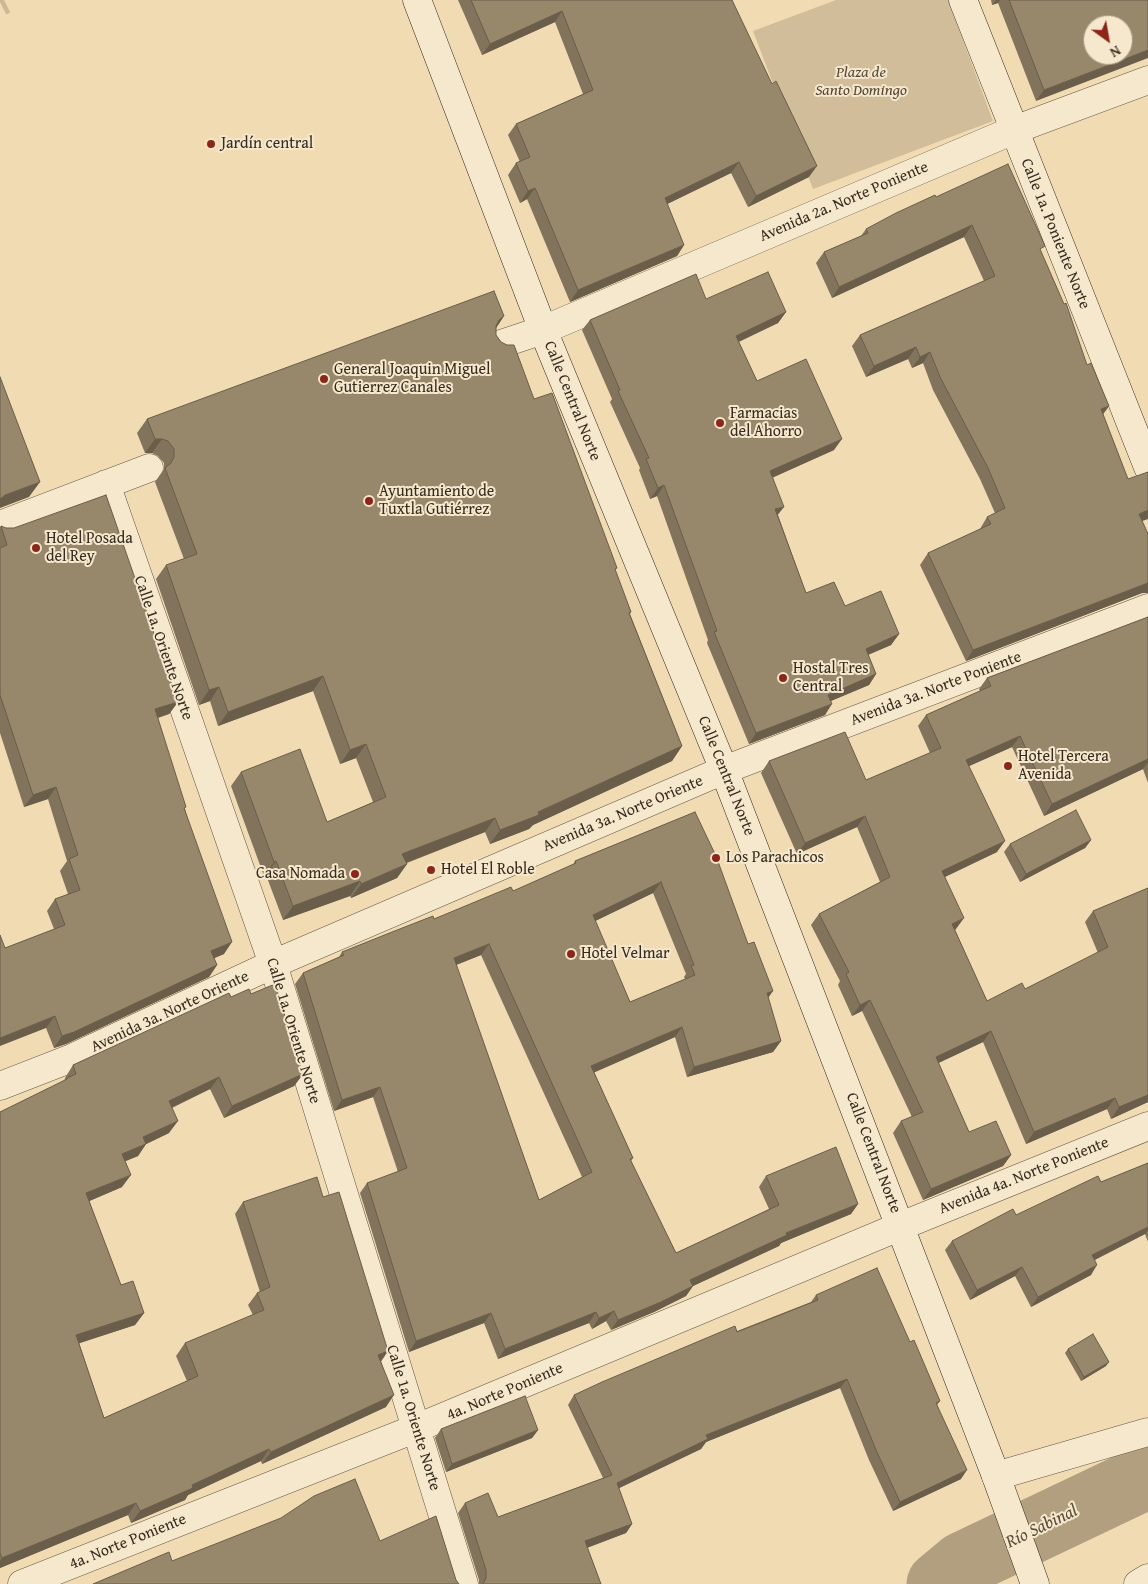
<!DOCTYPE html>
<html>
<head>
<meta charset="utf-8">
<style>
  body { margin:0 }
  #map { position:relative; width:1148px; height:1584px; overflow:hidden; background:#f0dbb2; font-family:"Gentium Book Plus",serif }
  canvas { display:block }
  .north { position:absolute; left:1083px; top:15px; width:50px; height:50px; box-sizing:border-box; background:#f5e8cd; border:1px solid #a99c87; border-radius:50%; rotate:148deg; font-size:14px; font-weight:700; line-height:20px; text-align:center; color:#372b1f }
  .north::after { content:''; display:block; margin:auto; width:18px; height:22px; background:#8f2418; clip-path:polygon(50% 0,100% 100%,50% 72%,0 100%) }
</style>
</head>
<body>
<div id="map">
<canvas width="1148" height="1584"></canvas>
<div class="north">N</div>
</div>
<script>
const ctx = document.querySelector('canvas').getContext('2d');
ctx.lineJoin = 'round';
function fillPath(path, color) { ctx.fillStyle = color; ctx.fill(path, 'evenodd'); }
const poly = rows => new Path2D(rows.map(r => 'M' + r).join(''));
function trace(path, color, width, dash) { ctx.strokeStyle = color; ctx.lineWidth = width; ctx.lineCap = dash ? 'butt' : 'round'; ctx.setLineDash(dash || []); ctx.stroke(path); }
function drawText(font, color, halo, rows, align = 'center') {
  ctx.font = font + ' "Gentium Book Plus",serif'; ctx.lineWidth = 4; ctx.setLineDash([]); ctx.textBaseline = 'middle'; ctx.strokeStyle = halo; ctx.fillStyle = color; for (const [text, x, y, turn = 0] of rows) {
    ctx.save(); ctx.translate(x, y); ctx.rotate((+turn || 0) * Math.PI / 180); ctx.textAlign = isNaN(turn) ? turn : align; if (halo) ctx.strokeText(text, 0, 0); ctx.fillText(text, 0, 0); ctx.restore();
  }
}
const green = poly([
  [836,0,948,0,993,121,813,189,753,31]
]);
const river = poly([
  [939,1584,963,1564,1148,1476]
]);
const minorTunnel = poly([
  [0,2,4,0]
]);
const pedestrian = poly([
  [996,1476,1148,1432],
  [1138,1584,1148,1578]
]);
const minor = poly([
  [501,344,543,330,1014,130,1148,80],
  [106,484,273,964,464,1584],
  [0,525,149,468],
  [0,1086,72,1058,273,964,724,770,1148,608],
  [22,1584,417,1428,901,1226,1148,1126]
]);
const secondary = poly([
  [417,0,543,330,724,770,996,1476,1035,1584],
  [963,0,1148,467]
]);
const wall = poly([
  [458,0,732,0,809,177,748,207,731,173,667,204,684,245,677,256,570,302,527,199,520,203,508,175,516,163,520,162,508,135,516,124,583,94,555,22,482,55],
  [991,0,1148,0,1036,101,998,3,992,5],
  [936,197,1041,252,1087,365,1109,406,1103,414,1128,479,1142,521,1148,534,1148,593,1142,593,966,661,920,565,928,553,980,529,987,517,995,513,980,479,933,390,923,363,912,368,908,359,866,377,852,346,860,335,984,281,964,237,832,298,816,263,824,252,861,236,866,229],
  [706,299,786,312,778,323,739,342,757,381,834,450,773,477,778,515,806,593,845,606,899,634,891,645,868,655,876,674,869,685,831,701,825,715,749,744,707,643,708,640,657,496,650,499,639,470,640,468,610,402,612,399,582,330,590,320],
  [504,316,496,328,496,335,534,399,617,568,615,570,631,612,630,614,682,746,672,761,533,825,529,829,490,844,485,832,407,863,407,864,397,878,351,898,350,896,283,920,266,875,264,876,231,786,241,772,327,822,373,802,356,758,340,764,313,691,218,726,210,701,199,705,156,579,166,565,184,559,155,482,164,469,164,463,158,456,152,453,145,453,137,433,147,419],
  [1,526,178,702,169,714,158,718,185,809,224,954,214,958,217,965,209,977,66,1044,54,1048,46,1028,5,948,54,929,47,911,55,899,68,894,60,871,67,861,48,799,24,807,0,733,0,527],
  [1148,617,1148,783,1143,769,1044,816,1012,747,969,766,997,852,945,877,956,929,955,930,987,1001,1025,989,1098,953,1085,922,1093,911,1148,888,1148,1102,1111,1119,1107,1109,1026,1144,983,1042,938,1063,969,1132,1011,1155,1003,1166,923,1200,893,1133,901,1121,912,1117,862,1011,852,1016,838,985,840,981,811,925,819,914,880,882,857,827,797,854,761,773,769,761,866,780,930,753,918,726,926,715,980,691,979,689,987,678],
  [695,812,768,998,781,1041,773,1052,687,1077,675,1037,594,1072,633,1158,631,1161,676,1253,769,1209,759,1187,766,1176,858,1204,851,1214,781,1243,779,1246,693,1286,686,1296,654,1312,611,1330,606,1321,592,1329,589,1323,498,1359,484,1323,409,1352,360,1193,367,1183,398,1172,373,1097,334,1111,295,984,303,973,339,957,342,952,513,891,573,865,575,861],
  [653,893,686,974,684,977,685,979,630,1002,595,921],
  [481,955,582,1177,539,1200,456,965],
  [1091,840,1085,848,1020,882,1004,852,1010,844],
  [251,994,303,1074,294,1086,224,1118,210,1089,172,1108,169,1133,146,1144,138,1156,125,1161,122,1187,89,1201,121,1285,144,1313,135,1325,79,1343,104,1418,187,1381,176,1356,185,1343,253,1315,248,1305,257,1293,260,1292,235,1214,243,1202,323,1197,388,1351,381,1361,386,1407,262,1464,261,1461,188,1495,185,1500,131,1523,128,1515,0,1568,0,1112,64,1081,65,1079,65,1078,73,1065,231,997],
  [1148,1163,1148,1242,1145,1234,1095,1260,1091,1275,1031,1307,1015,1276,970,1300,945,1250,952,1241,1016,1215,1101,1182],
  [816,1295,910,1342,940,1401,937,1405,961,1479,893,1511,869,1460,840,1388,706,1442,701,1449,619,1488,632,1524,626,1533,587,1548,601,1584,479,1584,479,1580,458,1513,465,1503,498,1517,603,1478,568,1405,574,1395,811,1302],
  [1068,1349,1106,1366,1081,1381,1065,1353],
  [441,1429,538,1430,532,1438,446,1472,435,1438]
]);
const shadedWall = poly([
  [996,0,1000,0,998,3,992,5],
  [562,11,555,22,482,55,490,44],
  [1148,50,1148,58,1036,101,1044,90],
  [739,162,731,173,657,209,665,198],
  [817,166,809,177,748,207,756,196],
  [535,188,527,199,520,203,528,191],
  [972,225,964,237,832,298,839,287],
  [684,245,677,256,570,302,578,290],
  [786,312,778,323,729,346,736,336],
  [504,316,494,331,499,320],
  [916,347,908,359,866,377,874,366],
  [930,352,923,363,912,368,920,357],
  [1109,406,1101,417,1101,409],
  [155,439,162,439,152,453,145,453],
  [842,439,834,450,763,482,770,471],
  [40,482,29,497,0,508,0,499,5,495],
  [664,485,657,496,650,499,658,488],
  [784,507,776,517,775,509],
  [1148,510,1148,519,1131,525,1139,514],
  [1148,583,1148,593,1142,593,966,661,973,650],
  [899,634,891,645,858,659,866,649],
  [876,674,869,685,821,705,828,695],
  [323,676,313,691,218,726,228,712],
  [219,687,210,701,199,705,209,690],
  [178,702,169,714,147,721,155,709],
  [832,704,825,715,749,744,756,733],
  [1020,736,1012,747,958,771,966,760],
  [366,744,356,758,340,764,350,750],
  [682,746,672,761,533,825,529,829,490,844,500,830],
  [1148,759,1148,762,1143,769,1044,816,1052,804],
  [56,787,48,799,24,807,33,795],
  [865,816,857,827,797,854,805,843],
  [495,818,485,832,392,868,402,854],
  [1091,840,1085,848,1020,882,1026,874],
  [1005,841,997,852,934,882,942,871],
  [276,861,266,875,264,876,274,862],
  [407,864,397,878,351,898,361,884],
  [360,881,350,896,283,920,293,906],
  [661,882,653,893,585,926,593,915],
  [964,918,956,929,944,935,952,924],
  [232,942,224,954,203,963,211,951],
  [489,944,481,955,446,969,454,958],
  [217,965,209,977,66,1044,54,1048,62,1036],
  [773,991,766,1001,767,993],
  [870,1000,862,1011,852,1016,860,1005],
  [55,1016,46,1028,0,1046,0,1038],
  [682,1027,675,1037,584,1077,591,1066],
  [991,1031,983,1042,928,1068,936,1057],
  [781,1041,773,1052,687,1077,694,1067],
  [303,1074,294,1086,224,1118,232,1106],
  [219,1077,210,1089,160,1113,169,1101],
  [380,1087,373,1097,334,1111,342,1100],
  [1148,1095,1148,1102,1111,1119,1119,1107],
  [1115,1098,1107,1109,1026,1144,1034,1132],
  [178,1121,169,1133,140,1147,146,1144,138,1156,114,1166,122,1154,143,1137],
  [1011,1155,1003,1166,923,1200,931,1189],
  [131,1175,122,1187,78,1206,86,1193],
  [858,1204,851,1214,781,1243,779,1246,693,1286,686,1296,654,1312,611,1330,618,1320,690,1280,786,1233],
  [1148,1227,1148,1230,1145,1234,1086,1264,1092,1255],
  [1097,1265,1091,1275,1031,1307,1038,1297],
  [1022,1267,1015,1276,970,1300,977,1290],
  [614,1311,606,1321,592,1329,599,1318],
  [596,1312,589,1323,498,1359,505,1349],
  [144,1313,135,1325,68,1347,76,1335],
  [491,1313,484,1323,409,1352,416,1341],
  [388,1351,380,1363,378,1355],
  [1109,1362,1106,1366,1081,1381,1084,1377],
  [847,1379,840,1388,706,1442,701,1449,611,1492,617,1483,706,1435],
  [394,1395,386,1407,262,1464,271,1452],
  [538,1430,532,1438,446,1472,452,1464],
  [269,1449,261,1461,188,1495,185,1500,131,1523,140,1511,192,1485],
  [967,1470,961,1479,893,1511,900,1502],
  [136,1503,128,1515,0,1568,0,1561,2,1558],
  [632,1524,626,1533,578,1551,585,1541]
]);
const building = poly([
  [471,0,732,0,772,84,776,81,817,166,756,196,739,162,665,198,684,245,578,290,535,188,528,191,516,163,530,157,516,124,593,90,562,11,490,44,471,0],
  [1009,0,1148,0,1148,50,1044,90,1009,0],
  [1093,25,1123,25,1123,55,1093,55,1093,25],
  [1008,164,1045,246,1040,249,1064,304,1066,303,1087,365,1091,363,1109,406,1101,409,1128,479,1148,472,1148,510,1139,514,1148,534,1148,583,973,650,928,553,991,524,987,517,1005,508,988,468,941,379,930,352,920,357,916,347,874,366,860,335,995,276,972,225,839,287,824,252,868,233,866,229,896,213,935,195,936,197,1008,164],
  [768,272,786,312,736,336,757,381,806,359,842,439,770,471,784,507,775,509,806,593,834,582,845,606,881,591,899,634,866,649,876,674,828,695,832,704,756,733,714,632,717,631,664,485,658,488,646,459,649,458,618,391,620,390,590,320,696,274,706,299,768,272],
  [494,291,504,316,499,320,496,326,496,335,501,342,507,345,514,345,534,399,552,393,617,568,615,569,631,612,629,613,682,746,538,812,539,815,500,830,495,818,402,854,407,864,361,884,360,881,293,906,276,861,274,862,241,772,300,749,327,822,386,797,366,744,350,750,323,676,228,712,219,687,209,690,166,565,197,554,165,468,171,463,174,457,174,449,168,441,162,439,155,439,147,419,494,291],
  [0,377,40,482,5,495,0,499,0,377],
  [106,495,178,702,155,709,186,807,184,808,232,942,211,951,217,965,74,1032,62,1036,55,1016,0,1038,0,935,5,948,65,925,55,899,80,890,69,859,78,855,56,787,33,795,0,695,0,548,7,545,1,526,6,528,14,528,106,495],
  [1148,617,1148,759,1052,804,1020,736,966,760,1005,841,942,871,964,918,952,924,987,1001,1022,983,1025,989,1108,947,1093,911,1148,888,1148,1095,1119,1107,1115,1098,1034,1132,991,1031,936,1057,969,1132,996,1121,1011,1155,931,1189,901,1121,923,1112,870,1000,860,1005,846,974,849,972,819,914,890,877,865,816,805,843,769,761,845,732,866,780,941,748,926,715,991,686,987,678,1148,617],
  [1076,810,1091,840,1026,874,1010,844,1076,810],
  [695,812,716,856,748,944,754,942,773,991,767,993,781,1041,694,1067,682,1027,591,1066,633,1158,630,1159,676,1253,779,1205,766,1176,836,1147,858,1204,786,1233,787,1235,690,1280,693,1286,661,1302,618,1320,614,1311,599,1318,596,1312,505,1349,491,1313,416,1341,367,1183,407,1168,380,1087,342,1100,303,973,344,955,342,952,392,932,433,916,434,919,511,887,513,891,576,863,575,861,695,812],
  [661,882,694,965,691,966,695,975,630,1002,593,915,661,882],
  [489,944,592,1172,539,1200,454,958,489,944],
  [275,984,303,1074,232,1106,219,1077,169,1101,178,1121,143,1137,146,1144,122,1154,131,1175,86,1193,121,1285,133,1281,144,1313,76,1335,104,1418,198,1376,185,1343,264,1310,257,1293,270,1287,243,1202,317,1177,323,1197,339,1192,388,1351,378,1355,394,1395,271,1452,269,1449,192,1485,193,1488,140,1511,136,1503,2,1558,0,1553,0,1112,67,1079,67,1078,76,1074,73,1065,229,993,231,997,249,989,251,994,275,984],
  [1148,1163,1148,1227,1092,1255,1097,1265,1038,1297,1022,1267,977,1290,952,1241,1013,1209,1016,1215,1098,1176,1101,1182,1148,1163],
  [877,1268,910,1342,914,1340,940,1401,936,1403,967,1470,900,1502,876,1450,847,1379,706,1435,708,1439,617,1483,632,1524,585,1541,601,1584,483,1584,486,1578,486,1570,465,1503,488,1493,498,1517,612,1475,574,1395,602,1382,735,1326,737,1332,818,1300,816,1295,877,1268],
  [1093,1334,1109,1362,1084,1377,1068,1349,1093,1334],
  [525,1396,538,1430,452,1464,441,1429,525,1396],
  [355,1479,380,1541,436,1516,456,1580,459,1584,93,1584,169,1552,172,1561,228,1539,281,1518,314,1496,355,1479]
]);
const markers = [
  [211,144,5,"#8f2418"],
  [324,379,5,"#8f2418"],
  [720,423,5,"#8f2418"],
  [369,501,5,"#8f2418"],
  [36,548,5,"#8f2418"],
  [783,678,5,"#8f2418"],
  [1008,766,5,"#8f2418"],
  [716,858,5,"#8f2418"],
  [431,870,5,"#8f2418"],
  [355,874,5,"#8f2418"],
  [571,954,5,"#8f2418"]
];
const parkNames = [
  ["Plaza de",861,73],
  ["Santo Domingo",861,91]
];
const poiNames = [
  ["Jardín central",221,144],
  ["General Joaquin Miguel",334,370],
  ["Gutierrez Canales",334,388],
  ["Farmacias",730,414],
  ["del Ahorro",730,432],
  ["Ayuntamiento de",379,492],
  ["Tuxtla Gutiérrez",379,510],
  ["Hotel Posada",46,539],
  ["del Rey",46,557],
  ["Hostal Tres",793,669],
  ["Central",793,687],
  ["Hotel Tercera",1018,757],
  ["Avenida",1018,775],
  ["Los Parachicos",726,858],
  ["Hotel El Roble",441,870],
  ["Casa Nomada",345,874,"right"],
  ["Hotel Velmar",581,954]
];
const streetNames = [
  ["Avenida 2a. Norte Poniente",844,202,-23],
  ["Calle 1a. Poniente Norte",1055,234,68],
  ["Calle Central Norte",572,401,68],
  ["Calle 1a. Oriente Norte",163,648,71],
  ["Avenida 3a. Norte Poniente",936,689,-21],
  ["Calle Central Norte",726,776,68],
  ["Avenida 3a. Norte Oriente",623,814,-23],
  ["Avenida 3a. Norte Oriente",170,1012,-25],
  ["Calle 1a. Oriente Norte",293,1031,73],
  ["Calle Central Norte",873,1153,69],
  ["Avenida 4a. Norte Poniente",1024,1176,-22],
  ["4a. Norte Poniente",505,1392,-23],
  ["Calle 1a. Oriente Norte",413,1418,73],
  ["4a. Norte Poniente",128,1542,-22]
];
const waterNames = [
  ["Río Sabinal",1042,1527,-26]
];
fillPath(green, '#d1bd99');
trace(river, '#b19f80', 65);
trace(minorTunnel, '#cbb895', 28, [28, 14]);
trace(pedestrian, '#655744', 29);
trace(minor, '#655744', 29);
trace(secondary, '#372b1f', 29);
trace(pedestrian, '#f5e8cd', 28);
trace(minor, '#f5e8cd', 28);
trace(secondary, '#f5e8cd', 28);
fillPath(wall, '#82745c');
fillPath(shadedWall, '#6a5e4b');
fillPath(building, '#97876b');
trace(building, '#6a5e4b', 1);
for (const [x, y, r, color] of markers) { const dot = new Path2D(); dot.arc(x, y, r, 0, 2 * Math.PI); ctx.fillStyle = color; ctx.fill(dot); trace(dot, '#f5e8cd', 2); }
drawText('italic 16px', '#564837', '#f5e8cd', parkNames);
drawText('16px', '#372b1f', '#f5e8cd', poiNames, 'left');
drawText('16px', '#372b1f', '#f5e8cd', streetNames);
drawText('italic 18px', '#5c4e3c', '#f5e8cd', waterNames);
</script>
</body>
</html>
